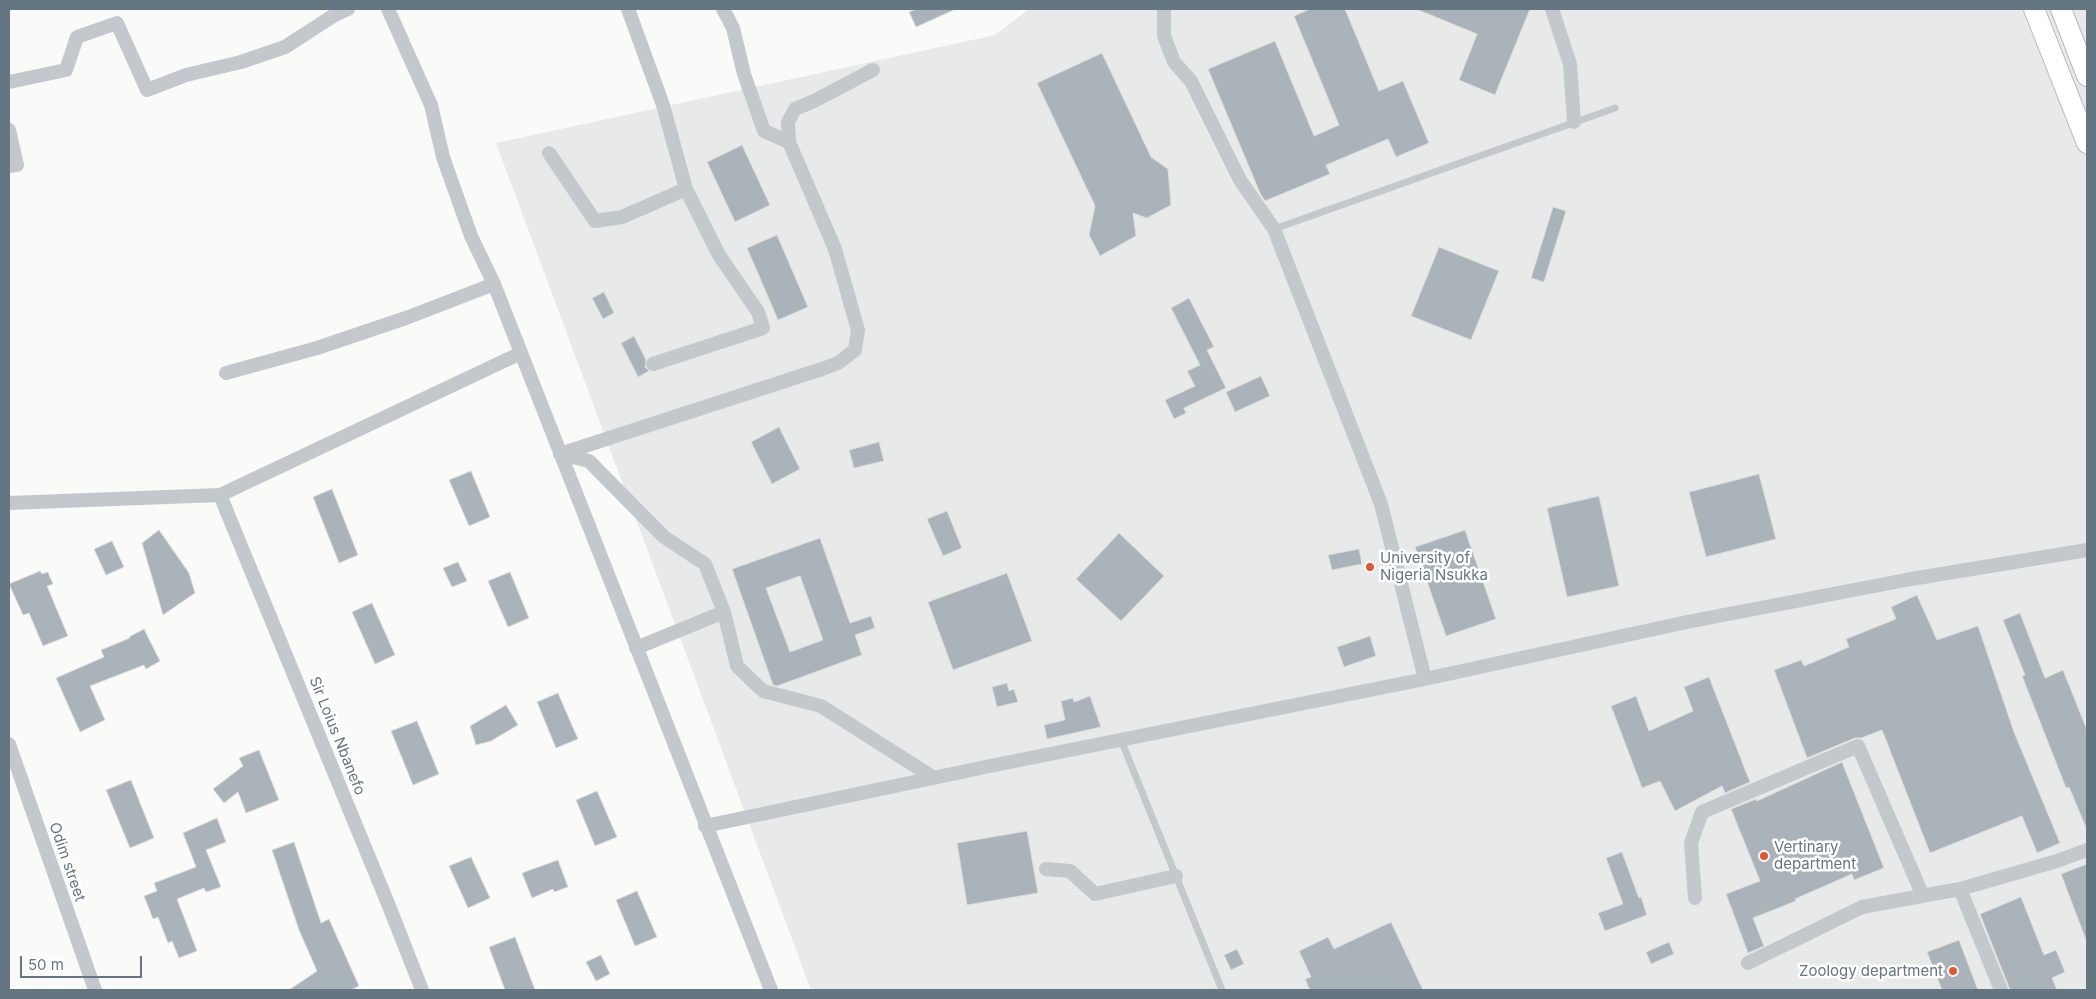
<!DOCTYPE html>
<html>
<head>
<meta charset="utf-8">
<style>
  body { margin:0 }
  #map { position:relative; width:2096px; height:999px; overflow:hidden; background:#fafaf8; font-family:Inter,sans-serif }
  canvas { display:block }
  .frame { position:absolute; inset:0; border:10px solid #657683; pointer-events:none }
  .scale { position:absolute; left:20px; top:956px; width:122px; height:22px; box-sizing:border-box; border:2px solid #657683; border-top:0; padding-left:6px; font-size:15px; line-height:18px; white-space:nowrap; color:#657683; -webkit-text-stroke:4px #fff; paint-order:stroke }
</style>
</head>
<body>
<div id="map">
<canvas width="2096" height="999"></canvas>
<div class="frame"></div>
<div class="scale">50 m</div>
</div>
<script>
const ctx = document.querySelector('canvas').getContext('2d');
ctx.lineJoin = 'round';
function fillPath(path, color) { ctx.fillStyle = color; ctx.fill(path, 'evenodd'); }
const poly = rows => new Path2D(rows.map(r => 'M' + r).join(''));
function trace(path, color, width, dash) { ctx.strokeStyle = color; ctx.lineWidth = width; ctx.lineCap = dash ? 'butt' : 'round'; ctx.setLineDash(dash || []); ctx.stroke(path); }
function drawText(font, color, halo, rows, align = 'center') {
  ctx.font = font + ' Inter,sans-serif'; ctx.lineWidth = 5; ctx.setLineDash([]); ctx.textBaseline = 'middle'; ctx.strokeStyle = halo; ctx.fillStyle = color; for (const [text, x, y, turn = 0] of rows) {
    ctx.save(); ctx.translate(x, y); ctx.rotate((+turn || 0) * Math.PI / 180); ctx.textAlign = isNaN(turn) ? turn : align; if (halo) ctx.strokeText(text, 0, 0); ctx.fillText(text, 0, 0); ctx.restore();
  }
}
const built = poly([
  [1029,9,2087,9,2087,990,811,990,496,143,995,35]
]);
const building = poly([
  [917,9,956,9,916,27,909,12,917,9],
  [1310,9,1345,9,1379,91,1403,81,1429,143,1396,157,1388,139,1326,165,1330,174,1265,201,1260,193,1208,69,1275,41,1314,136,1339,125,1294,16,1310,9],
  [1416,9,1530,9,1495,95,1459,80,1477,34,1416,9],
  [1102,53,1151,157,1168,169,1171,205,1147,218,1133,213,1136,236,1100,256,1089,235,1095,206,1037,83,1102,53],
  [742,145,770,205,735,222,707,162,742,145],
  [1553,207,1566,211,1544,282,1531,278,1553,207],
  [777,235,808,307,778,320,747,248,777,235],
  [1439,247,1499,271,1471,340,1411,316,1439,247],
  [604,292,614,313,603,319,592,298,604,292],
  [1189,298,1214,347,1207,350,1226,388,1184,408,1186,413,1174,419,1165,400,1195,386,1187,371,1200,365,1171,308,1189,298],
  [634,336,646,360,645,367,649,371,638,377,621,343,634,336],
  [1261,376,1270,396,1235,412,1226,392,1261,376],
  [779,427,800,469,772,484,751,442,779,427],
  [879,442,884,461,854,468,849,450,879,442],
  [471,471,490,517,469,526,449,480,471,471],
  [1759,474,1776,539,1706,557,1689,492,1759,474],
  [332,489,358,555,339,563,313,497,332,489],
  [1599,496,1619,586,1567,597,1547,508,1599,496],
  [947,511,962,548,943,556,927,519,947,511],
  [159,530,189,573,195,593,163,615,142,543,159,530],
  [1465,530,1496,619,1446,636,1415,547,1465,530],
  [1119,533,1164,576,1121,621,1076,579,1119,533],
  [820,538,850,623,871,616,875,628,855,635,862,655,777,686,773,685,732,569,820,538],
  [800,576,823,640,790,652,766,588,800,576],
  [112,541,124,567,106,575,94,549,112,541],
  [1359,549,1362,564,1332,570,1328,555,1359,549],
  [458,562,467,581,452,587,443,568,458,562],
  [40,571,42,574,48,572,53,584,47,586,68,636,43,646,29,613,23,615,9,584,40,571],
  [510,572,529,618,508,627,488,581,510,572],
  [1007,573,1032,641,953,670,928,602,1007,573],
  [1917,595,1937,640,1978,626,2014,732,2060,843,2037,853,2022,816,1930,853,1882,730,1861,738,1855,738,1807,758,1774,670,1801,660,1804,666,1849,647,1846,639,1896,619,1891,607,1917,595],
  [372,603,395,655,375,664,352,612,372,603],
  [2020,613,2045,678,2063,670,2087,730,2087,830,2069,787,2066,788,2022,676,2025,675,2003,620,2020,613],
  [144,629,160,661,146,669,144,665,90,686,105,720,80,732,56,678,104,657,101,650,130,638,129,637,144,629],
  [1370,636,1376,656,1344,667,1337,647,1370,636],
  [1709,677,1750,782,1725,793,1722,786,1675,811,1660,781,1642,788,1611,706,1636,696,1649,731,1693,711,1684,687,1709,677],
  [1007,683,1009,691,1014,689,1018,702,997,707,992,687,1007,683],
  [558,693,578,739,556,748,537,702,558,693],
  [1090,696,1101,727,1047,739,1044,725,1065,720,1061,701,1073,698,1074,702,1090,696],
  [506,705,518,725,491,741,476,745,470,726,506,705],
  [417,721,439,774,413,785,391,731,417,721],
  [259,750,279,800,246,813,238,792,224,803,213,789,243,766,239,758,259,750],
  [1842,762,1884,868,1854,880,1852,874,1795,899,1796,901,1753,918,1764,946,1748,953,1726,894,1760,881,1731,809,1756,799,1757,801,1842,762],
  [131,780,154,838,130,848,106,790,131,780],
  [597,791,617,837,595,846,576,800,597,791],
  [217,818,226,842,206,850,221,887,206,892,204,888,177,899,197,951,179,958,172,941,168,943,158,917,153,919,144,896,157,891,154,883,196,867,183,833,217,818],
  [1027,831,1038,893,967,905,957,843,1027,831],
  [294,842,321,923,329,919,359,986,351,990,289,990,317,971,299,930,272,850,294,842],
  [1622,852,1639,898,1641,897,1647,915,1605,931,1598,913,1623,904,1606,858,1622,852],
  [471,857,490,898,468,908,449,866,471,857],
  [558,860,568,887,554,892,553,889,532,898,522,873,558,860],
  [2087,864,2087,939,2086,940,2061,874,2087,864],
  [637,891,657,937,635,946,616,900,637,891],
  [2021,897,2044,955,2056,950,2065,972,2052,978,2057,990,2010,990,1980,914,2021,897],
  [1391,922,1423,990,1310,990,1305,979,1311,977,1299,951,1328,937,1334,949,1391,922],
  [515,937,535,990,505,990,489,947,515,937],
  [1959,940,1978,990,1942,990,1927,952,1959,940],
  [1669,942,1674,954,1651,964,1646,952,1669,942],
  [1237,949,1244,964,1231,970,1224,955,1237,949],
  [601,955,610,974,596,981,586,962,601,955]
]);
const lane = poly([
  [1274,229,1615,108],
  [1121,740,1222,990]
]);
const street = poly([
  [388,9,431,105,443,157,471,236,494,284,771,990],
  [628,9,663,105,686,189,719,255,758,312,763,328,653,364],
  [723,9,733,28,744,74,764,131,789,142],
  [1164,9,1164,36,1174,62,1191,81,1240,180,1274,229,1381,504,1425,679],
  [1552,9,1570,64,1574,122],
  [9,82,66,70,77,37,117,23,147,90,186,75,241,62,285,47,333,16,348,9],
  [9,130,17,165,9,166],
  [549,153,595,221,622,217,686,189],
  [226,373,317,348,406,318,494,284],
  [560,454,825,368,838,363,855,350,858,330,835,249,789,142,788,122,795,109,814,101,873,70],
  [561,454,589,461,664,537,705,564,724,612],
  [220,495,389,906,422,990],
  [9,503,220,495,521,353],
  [636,648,724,612,737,666,763,691,821,706,934,778],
  [9,744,95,990],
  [705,826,990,766,1425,679,1687,622,1911,579,2087,550],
  [1046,869,1070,871,1095,894,1176,876],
  [1960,889,2001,990],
  [1695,898,1691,843,1702,812,1858,746,1923,896],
  [1748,963,1862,907,1960,889,2057,861,2087,850]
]);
const secondary = poly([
  [2034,9,2087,143],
  [2061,9,2087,76]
]);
const markers = [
  [1370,567,5,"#e4572e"],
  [1764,856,5,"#e4572e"],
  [1953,971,5,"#e4572e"]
];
const poiNames = [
  ["University of",1380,558],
  ["Nigeria Nsukka",1380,575],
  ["Vertinary",1774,847],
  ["department",1774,864],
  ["Zoology department",1943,971,"right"]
];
const streetNames = [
  ["Sir Loius Nbanefo",337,736,68],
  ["Odim street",67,862,71]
];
fillPath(built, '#e8e9e9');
fillPath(building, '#aab3b9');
trace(building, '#dcdcda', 1);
trace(secondary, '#b3babf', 22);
trace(lane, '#c3c8cc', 7);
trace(street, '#c3c8cc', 14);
trace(secondary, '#fff', 20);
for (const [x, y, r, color] of markers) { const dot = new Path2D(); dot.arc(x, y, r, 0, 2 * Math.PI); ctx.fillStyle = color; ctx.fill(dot); trace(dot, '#fff', 2); }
drawText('15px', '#657683', '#fff', poiNames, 'left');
drawText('15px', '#657683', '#fff', streetNames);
</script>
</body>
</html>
